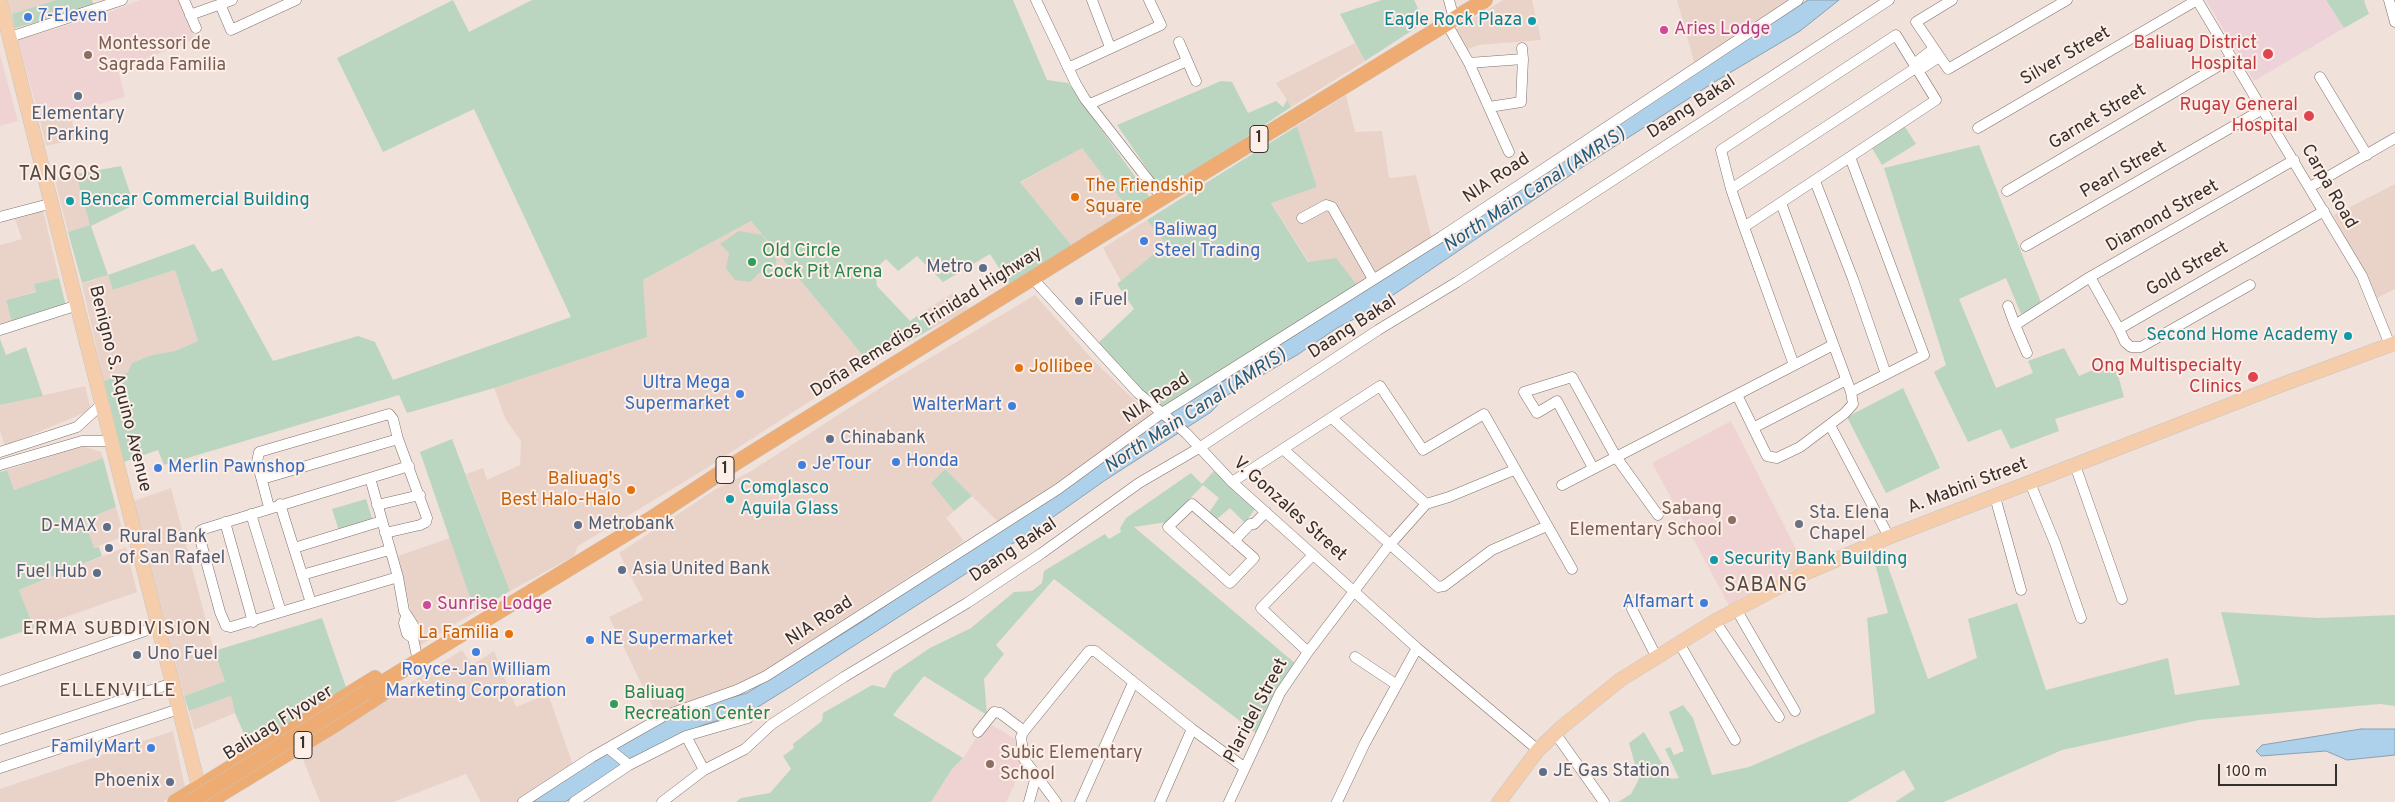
<!DOCTYPE html>
<html>
<head>
<meta charset="utf-8">
<style>
  body { margin:0 }
  #map { position:relative; width:2395px; height:802px; overflow:hidden; background:#f0e1da; font-family:Overpass,sans-serif }
  canvas { display:block }
  .scale { position:absolute; left:2218px; top:764px; width:119px; height:22px; box-sizing:border-box; border:2px solid #352f2d; border-top:0; padding-left:6px; font-size:15px; line-height:18px; white-space:nowrap; color:#352f2d; -webkit-text-stroke:4px #fdeee7; paint-order:stroke }
</style>
</head>
<body>
<div id="map">
<canvas width="2395" height="802"></canvas>
<div class="scale">100 m</div>
</div>
<script>
const ctx = document.querySelector('canvas').getContext('2d');
ctx.lineJoin = 'round';
function fillPath(path, color) { ctx.fillStyle = color; ctx.fill(path, 'evenodd'); }
const poly = rows => new Path2D(rows.map(r => 'M' + r).join(''));
function trace(path, color, width, dash) { ctx.strokeStyle = color; ctx.lineWidth = width; ctx.lineCap = dash ? 'butt' : 'round'; ctx.setLineDash(dash || []); ctx.stroke(path); }
function drawText(font, color, halo, rows, align = 'center') {
  ctx.font = font + ' Overpass,sans-serif'; ctx.lineWidth = 4; ctx.setLineDash([]); ctx.textBaseline = 'middle'; ctx.strokeStyle = halo; ctx.fillStyle = color; for (const [text, x, y, turn = 0] of rows) {
    ctx.save(); ctx.translate(x, y); ctx.rotate((+turn || 0) * Math.PI / 180); ctx.textAlign = isNaN(turn) ? turn : align; if (halo) ctx.strokeText(text, 0, 0); ctx.fillText(text, 0, 0); ctx.restore();
  }
}
const built = poly([
  [8,0,56,0,12,14],
  [1503,0,1532,0,1541,40,1478,45,1466,50,1456,29],
  [1677,0,1791,0,1695,65],
  [1355,43,1365,61,1291,107,1276,83],
  [1346,95,1355,132,1382,131,1389,178,1416,175,1432,240,1357,285,1309,262,1271,202,1317,187,1297,126],
  [70,112,76,139,46,146,40,120],
  [1082,147,1130,211,1072,246,1020,183],
  [76,174,91,225,68,232,54,176],
  [2395,184,2395,289,2377,298,2358,267,2334,215],
  [43,210,59,278,35,284,36,291,6,300,12,323,0,327,0,245,22,239,15,219],
  [1147,220,1167,243,1121,281,1103,248],
  [751,221,869,363,702,471,578,546,574,556,510,591,466,474,483,468,487,480,520,465,521,441,506,420,494,388,590,355,643,280],
  [175,270,198,341,175,351,152,355,128,372,104,381,82,284,108,275,114,290],
  [954,292,970,310,933,328,918,315],
  [1035,295,1094,361,1130,396,1154,415,999,523,945,469,931,483,954,511,946,518,964,541,752,679,657,716,609,617,643,600,619,553,716,489,748,473,888,383],
  [85,386,91,410,5,446,0,431,0,405],
  [82,446,101,452,103,458,14,490,7,470],
  [171,488,214,651,225,681,184,696,134,501],
  [116,507,124,536,94,548,85,520],
  [450,538,475,612,419,646,398,556],
  [126,547,137,592,34,628,19,590],
  [1795,547,1804,565,1789,572,1781,553],
  [462,650,472,665,494,651,516,707,548,694,573,765,518,802,481,802,466,774,393,802,320,802,300,752],
  [231,696,235,713,194,730,189,711],
  [173,731,185,787,163,802,0,802,0,789]
]);
const education = poly([
  [140,0,179,0,195,39,118,70,125,97,40,120,18,40,105,14],
  [0,55,18,121,0,126],
  [1731,421,1795,547,1781,553,1789,572,1729,605,1652,463],
  [987,722,1015,739,1026,759,1006,802,931,802,952,769,963,758]
]);
const medical = poly([
  [2206,0,2326,0,2344,28,2254,81]
]);
const green = poly([
  [56,0,92,0,94,6,15,28,12,14],
  [453,0,469,32,532,0,1013,0,1047,80,1068,83,1151,199,1130,211,1082,148,1020,182,1072,246,1010,285,990,254,943,282,917,256,898,271,886,259,875,269,877,286,910,321,918,315,933,328,869,363,751,221,643,280,647,337,494,388,407,413,399,395,164,465,158,450,124,462,104,381,128,372,132,363,152,355,175,351,198,341,175,270,113,290,108,275,82,283,68,232,90,225,76,174,121,166,134,205,91,226,108,275,194,244,212,272,222,268,273,361,358,336,375,342,393,380,571,317,474,109,383,152,337,58],
  [1382,0,1414,0,1425,22,1365,61,1340,14],
  [2326,0,2365,0,2364,1,2369,14,2344,28],
  [1221,81,1232,82,1248,113,1276,101,1283,107,1287,100,1291,107,1163,192,1117,125],
  [1297,126,1317,187,1271,203,1308,262,1336,258,1357,285,1163,408,1119,371,1096,345,1134,309,1117,284,1166,244,1147,220],
  [1905,127,1916,144,1882,165,1872,148],
  [1979,145,2042,305,2021,314,2006,278,1959,299,1996,388,2033,373,2028,361,2064,348,2079,376,2114,361,2124,397,2055,419,2059,431,2011,449,2001,429,1968,442,1934,372,1946,365,1884,168],
  [739,231,762,235,777,255,774,275,759,273,750,282,735,280,726,268,729,253,720,244],
  [59,278,66,306,12,323,6,300,36,292,34,284],
  [0,339,6,355,26,347,43,396,0,405],
  [1903,388,1940,468,1886,493,1847,417],
  [452,439,510,591,475,612,420,452],
  [103,458,116,507,85,520,94,548,99,547,102,556,19,590,34,628,0,639,0,472,7,470,14,490],
  [945,469,972,496,954,511,931,483],
  [1214,471,1255,509,1245,523,1230,508,1217,519,1208,514,1219,498,1203,485,1167,522,1134,527,1296,664,1257,734,1054,579,996,645,1004,654,984,679,987,715,924,676,893,715,963,758,952,769,931,802,736,802,741,798,770,793,791,769,783,756,794,748,793,744,822,721,823,713,872,685,885,688,893,673,930,648,971,628,1014,592,1032,591,1042,583,1044,571,1105,534,1109,539,1121,532,1120,528,1126,518,1191,473,1202,484],
  [366,499,373,521,339,531,332,509],
  [1880,544,1928,679,1977,658,1968,619,2017,603,2046,690,2168,658,2175,695,2240,685,2221,612,2318,618,2395,615,2395,706,2380,704,2199,720,2062,750,1944,802,1895,802,1915,789,1904,770,1848,802,1618,802,1631,794,1639,779,1629,743,1644,732,1671,779,1679,778,1665,749,1670,747,1674,755,1684,751,1669,712,1683,705,1693,718,1712,775,1749,767,1875,713,1867,618,1888,613,1871,548],
  [322,618,347,690,250,748,235,713,231,696,189,711,184,696,225,681,214,651]
]);
const water = poly([
  [1808,0,1839,0,1800,31,1716,81,1578,170,1371,310,1337,328,1297,355,1226,396,1211,412,1104,481,1046,522,790,687,753,710,703,725,646,751,565,802,532,802,575,773,657,724,683,712,747,693,863,621,1180,407,1232,376,1808,0],
  [2361,729,2395,729,2395,755,2347,760,2326,751,2261,756,2256,751,2262,745,2361,729]
]);
const minor = poly([
  [184,0,196,28],
  [1036,0,1076,84,1085,99,1163,199],
  [1092,0,1110,47],
  [1449,0,1454,19],
  [1952,0,1916,22,1948,69,2067,0],
  [2389,0,2395,22],
  [220,4,231,30,296,0],
  [190,15,232,0],
  [1447,24,1469,63,1509,152],
  [10,37,122,0],
  [1179,42,1196,81],
  [1522,48,1523,59],
  [1469,63,1523,59,1521,102,1489,107],
  [1917,67,1919,60,1933,49],
  [1068,68,1161,25,1149,0],
  [2320,77,2367,155],
  [1090,104,1187,61],
  [1978,128,2197,0,2362,276,2390,345],
  [1850,157,1924,355,1851,392],
  [1815,181,1853,279,1886,374],
  [2310,187,2395,138],
  [1731,189,1917,67,1924,67,1939,57],
  [2007,191,2232,58],
  [0,217,53,203],
  [1302,218,1326,205,1332,207,1373,279],
  [1744,227,1936,100,1896,35,1721,150,1731,189,1744,227,1794,365],
  [2026,246,2263,109],
  [2090,277,2119,329,2324,211],
  [1034,280,1138,393,1186,433,1232,482,1417,648,1538,750],
  [2008,306,2015,325,2090,277,2294,160],
  [2015,325,2027,353],
  [2119,329,2125,342,2131,347,2141,347,2250,285],
  [0,330,78,305],
  [1737,395,1767,456,1777,458,1800,447,1845,413,1853,404,1851,392,1781,203],
  [1332,418,1426,504],
  [1753,428,1846,380],
  [1832,429,1889,537],
  [1284,450,1438,587,1444,586,1492,550,1547,526],
  [0,452,77,427,102,404],
  [0,465,82,441,112,441],
  [2075,465,2122,599],
  [1593,468,1557,401,1537,413,1524,392,1572,377,1616,457,1658,515],
  [370,478,398,577,404,611,413,625,413,638,418,661],
  [262,479,398,439],
  [1232,482,1380,386,1423,450,1484,414,1572,569],
  [2030,483,2055,543,2081,618],
  [1562,485,1833,345],
  [1995,497,2021,590],
  [280,504,311,603],
  [1192,504,1254,558,1230,583,1168,527,1192,504],
  [377,505,420,495],
  [269,507,257,462,259,452,389,414,393,419,398,439,427,518,426,522,420,525,385,533],
  [251,514,281,612],
  [225,522,253,622],
  [1234,541,1250,524,1254,524,1266,512],
  [294,548,382,521],
  [302,575,389,550],
  [398,577,231,627,226,626,220,612,199,535,200,531,204,529,409,466],
  [1635,602,1632,609,1656,656],
  [1736,609,1795,711],
  [406,616,404,623,407,634,413,638],
  [1715,621,1779,717],
  [1679,643,1735,740],
  [1308,652,1261,608,1313,555],
  [1355,657,1397,685],
  [0,681,159,626],
  [978,732,994,712,1000,713,1024,731],
  [1555,733,1604,802],
  [686,736,748,718],
  [0,740,173,683],
  [608,748,629,765,686,736,704,770],
  [0,768,179,709],
  [523,802,592,757,664,716,737,690,766,676,1058,489,1162,413,1441,237,1798,0],
  [574,802,629,765],
  [662,802,704,770,745,749,772,724,844,677,967,603,1042,553,1139,483,1199,448,1378,330,1457,282,1889,0],
  [1029,802,1036,776],
  [1056,802,1024,759,1021,737,1024,731,1089,651,1095,651,1192,729,1245,768],
  [1080,802,1133,683],
  [1160,802,1192,729],
  [1229,802,1280,693,1308,652,1386,549,1426,504,1449,497,1514,470],
  [1337,802,1365,743,1417,648]
]);
const major = poly([
  [0,0,199,788],
  [1499,802,1538,750,1562,727,1620,680,1715,621,1803,574,1889,537,2281,385,2395,343]
]);
const highway = poly([
  [367,692,652,518,734,464,1097,238,1485,0],
  [175,802,375,678],
  [208,802,336,724,382,694,384,690]
]);
const highwayBridge = poly([
  [190,802,367,692]
]);
const markers = [
  [28,17,5,"#3f7fe0"],
  [1532,21,5,"#0f9aa8"],
  [1664,30,5,"#d1479c"],
  [2268,54,6,"#e0444e"],
  [88,55,5,"#8d6e63"],
  [78,96,5,"#5c6f8a"],
  [2309,116,6,"#e0444e"],
  [1075,197,5,"#e8710a"],
  [70,201,5,"#0f9aa8"],
  [1144,241,5,"#3f7fe0"],
  [752,262,5,"#2e9e5b"],
  [983,268,5,"#5c6f8a"],
  [1079,301,5,"#5c6f8a"],
  [2348,336,5,"#0f9aa8"],
  [1019,368,5,"#e8710a"],
  [2253,377,6,"#e0444e"],
  [740,394,5,"#3f7fe0"],
  [1012,406,5,"#3f7fe0"],
  [830,439,5,"#5c6f8a"],
  [896,462,5,"#3f7fe0"],
  [802,465,5,"#3f7fe0"],
  [158,468,5,"#3f7fe0"],
  [631,490,5,"#e8710a"],
  [730,499,5,"#0f9aa8"],
  [1732,520,5,"#8d6e63"],
  [1799,524,5,"#6b7280"],
  [578,525,5,"#5c6f8a"],
  [107,527,5,"#5c6f8a"],
  [109,548,5,"#5c6f8a"],
  [1714,560,5,"#0f9aa8"],
  [622,570,5,"#5c6f8a"],
  [97,573,5,"#5c6f8a"],
  [1704,603,5,"#3f7fe0"],
  [427,605,5,"#d1479c"],
  [509,634,5,"#e8710a"],
  [590,640,5,"#3f7fe0"],
  [476,652,5,"#3f7fe0"],
  [137,655,5,"#5c6f8a"],
  [614,704,5,"#2e9e5b"],
  [151,748,5,"#3f7fe0"],
  [990,764,5,"#8d6e63"],
  [1543,772,5,"#5c6f8a"],
  [170,782,5,"#5c6f8a"]
];
const shields = [
  [1259,139,18],
  [725,470,18],
  [303,745,18]
];
const shieldNames = [
  ["1",1259,139],
  ["1",725,470],
  ["1",303,745]
];
const shopNames = [
  ["7-Eleven",38,17],
  ["Baliwag",1154,231],
  ["Steel Trading",1154,252],
  ["Ultra Mega",730,384,"right"],
  ["Supermarket",730,405,"right"],
  ["WalterMart",1002,406,"right"],
  ["Honda",906,462],
  ["Je'Tour",812,465],
  ["Merlin Pawnshop",168,468],
  ["Alfamart",1694,603,"right"],
  ["NE Supermarket",600,640],
  ["Royce-Jan William",476,671,"center"],
  ["Marketing Corporation",476,692,"center"],
  ["FamilyMart",141,748,"right"]
];
const cultureNames = [
  ["Eagle Rock Plaza",1522,21,"right"],
  ["Bencar Commercial Building",80,201],
  ["Second Home Academy",2338,336,"right"],
  ["Comglasco",740,489],
  ["Aguila Glass",740,510],
  ["Security Bank Building",1724,560]
];
const hotelNames = [
  ["Aries Lodge",1674,30],
  ["Sunrise Lodge",437,605]
];
const healthNames = [
  ["Baliuag District",2257,44],
  ["Hospital",2257,65],
  ["Rugay General",2298,106],
  ["Hospital",2298,127],
  ["Ong Multispecialty",2242,367],
  ["Clinics",2242,388]
];
const educationNames = [
  ["Montessori de",98,45],
  ["Sagrada Familia",98,66],
  ["Sabang",1722,510,"right"],
  ["Elementary School",1722,531,"right"],
  ["Subic Elementary",1000,754],
  ["School",1000,775]
];
const streetNames = [
  ["Silver Street",2066,57,-30],
  ["Daang Bakal",1692,108,-33],
  ["Garnet Street",2098,118,-31],
  ["Pearl Street",2124,171,-30],
  ["NIA Road",1497,179,-34],
  ["Carpa Road",2328,187,60],
  ["Diamond Street",2163,217,-30],
  ["Gold Street",2188,270,-30],
  ["Doña Remedios Trinidad Highway",927,323,-32],
  ["Daang Bakal",1353,328,-33],
  ["Benigno S. Aquino Avenue",119,389,76],
  ["NIA Road",1157,399,-34],
  ["A. Mabini Street",1968,487,-21],
  ["V. Gonzales Street",1289,510,42],
  ["Daang Bakal",1014,551,-34],
  ["NIA Road",820,622,-33],
  ["Plaridel Street",1257,711,-62],
  ["Baliuag Flyover",279,724,-32]
];
const serviceNames = [
  ["Elementary",78,115,"center"],
  ["Parking",78,136,"center"],
  ["Metro",973,268,"right"],
  ["iFuel",1089,301],
  ["Chinabank",840,439],
  ["Metrobank",588,525],
  ["D-MAX",97,527,"right"],
  ["Rural Bank",119,538],
  ["of San Rafael",119,559],
  ["Asia United Bank",632,570],
  ["Fuel Hub",87,573,"right"],
  ["Uno Fuel",147,655],
  ["JE Gas Station",1553,772],
  ["Phoenix",160,782,"right"]
];
const foodNames = [
  ["The Friendship",1085,187],
  ["Square",1085,208],
  ["Jollibee",1029,368],
  ["Baliuag's",621,480,"right"],
  ["Best Halo-Halo",621,501,"right"],
  ["La Familia",499,634,"right"]
];
const leisureNames = [
  ["Old Circle",762,252],
  ["Cock Pit Arena",762,273],
  ["Baliuag",624,694],
  ["Recreation Center",624,715]
];
const worshipNames = [
  ["Sta. Elena",1809,514],
  ["Chapel",1809,535]
];
const waterNames = [
  ["North Main Canal (AMRIS)",1535,191,-33],
  ["North Main Canal (AMRIS)",1196,412,-33]
];
const neighbourhoodNames = [
  ["ERMA SUBDIVISION",117,630],
  ["ELLENVILLE",118,692]
];
const quarterNames = [
  ["TANGOS",60,176],
  ["SABANG",1766,587]
];
fillPath(built, '#e9d3c9');
fillPath(education, '#eed3d2');
fillPath(medical, '#edd3d9');
fillPath(green, '#bbd6c0');
fillPath(water, '#add1ea');
trace(water, '#89a0b1', 1);
trace(minor, '#7f726b', 11);
trace(major, '#c6c5c4', 15);
trace(highway, '#c6c5c4', 16);
trace(minor, '#fff', 10);
trace(major, '#f5cdab', 14);
trace(highway, '#eeac73', 15);
trace(highwayBridge, '#c6c5c4', 16, []);
trace(highwayBridge, '#eeac73', 15);
for (const [x, y, r, color] of markers) { const dot = new Path2D(); dot.arc(x, y, r, 0, 2 * Math.PI); ctx.fillStyle = color; ctx.fill(dot); trace(dot, '#fdeee7', 2); }
for (const [x, y, w] of shields) { const box = new Path2D(); box.roundRect(x - w / 2, y - 13.5, w, 27, 4); ctx.fillStyle = '#fdeee7'; ctx.fill(box); trace(box, '#352f2d', 1); }
drawText('bold 16px', '#352f2d', null, shieldNames);
drawText('18px', '#366cbe', '#fdeee7', shopNames, 'left');
drawText('18px', '#0d838f', '#fdeee7', cultureNames, 'left');
drawText('18px', '#b23c85', '#fdeee7', hotelNames, 'left');
drawText('18px', '#be3a42', '#fdeee7', healthNames, 'right');
drawText('18px', '#785e54', '#fdeee7', educationNames, 'left');
drawText('18px', '#352f2d', '#fdeee7', streetNames);
drawText('18px', '#4e5e75', '#fdeee7', serviceNames, 'left');
drawText('18px', '#c56008', '#fdeee7', foodNames, 'left');
drawText('18px', '#27864d', '#fdeee7', leisureNames, 'left');
drawText('18px', '#5b616d', '#fdeee7', worshipNames, 'left');
drawText('italic 19px', '#225d7f', '#fdeee7', waterNames);
ctx.letterSpacing = '1px';
drawText('19px', '#554a44', '#fdeee7', neighbourhoodNames);
ctx.letterSpacing = '0px';
ctx.letterSpacing = '1px';
drawText('20px', '#554a44', '#fdeee7', quarterNames);
ctx.letterSpacing = '0px';
</script>
</body>
</html>
